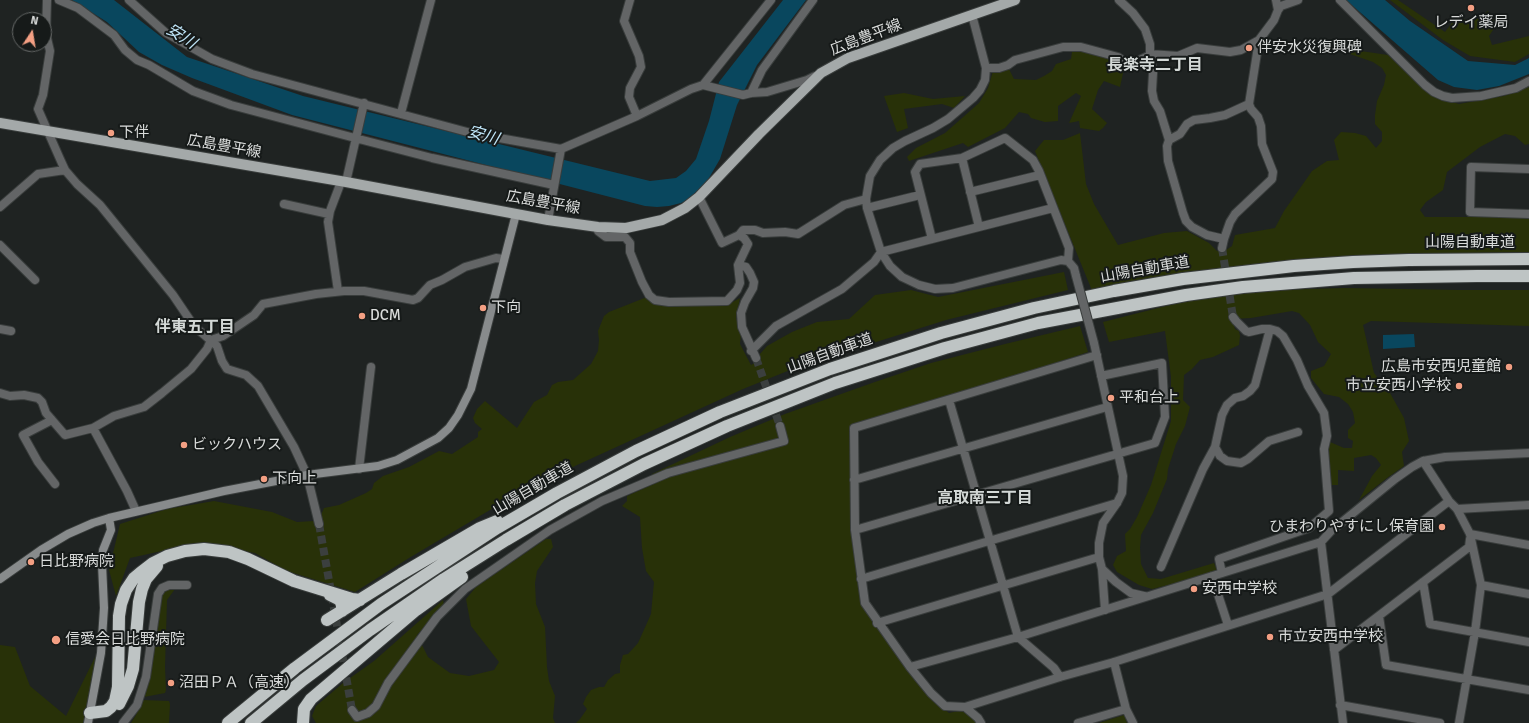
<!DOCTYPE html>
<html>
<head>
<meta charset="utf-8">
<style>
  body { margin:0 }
  #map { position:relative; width:1529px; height:723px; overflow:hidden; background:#1f2322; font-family:Signika,sans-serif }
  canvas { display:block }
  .north { position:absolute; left:12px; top:12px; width:40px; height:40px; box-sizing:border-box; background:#161a19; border:1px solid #646766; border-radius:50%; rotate:12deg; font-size:11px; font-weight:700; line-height:16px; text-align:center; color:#d9dbda }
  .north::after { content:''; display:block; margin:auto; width:14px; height:18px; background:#f39f83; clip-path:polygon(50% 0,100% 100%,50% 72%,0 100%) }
</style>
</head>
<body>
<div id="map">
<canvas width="1529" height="723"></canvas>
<div class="north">N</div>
</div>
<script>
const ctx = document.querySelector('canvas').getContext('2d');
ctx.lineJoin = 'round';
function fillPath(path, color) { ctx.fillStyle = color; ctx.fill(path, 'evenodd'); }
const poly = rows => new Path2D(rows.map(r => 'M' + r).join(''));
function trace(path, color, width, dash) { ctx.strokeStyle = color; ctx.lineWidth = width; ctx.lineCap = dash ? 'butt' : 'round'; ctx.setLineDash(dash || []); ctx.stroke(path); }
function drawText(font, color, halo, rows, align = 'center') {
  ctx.font = font + ' Signika,"Noto Sans JP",sans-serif'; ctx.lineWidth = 4; ctx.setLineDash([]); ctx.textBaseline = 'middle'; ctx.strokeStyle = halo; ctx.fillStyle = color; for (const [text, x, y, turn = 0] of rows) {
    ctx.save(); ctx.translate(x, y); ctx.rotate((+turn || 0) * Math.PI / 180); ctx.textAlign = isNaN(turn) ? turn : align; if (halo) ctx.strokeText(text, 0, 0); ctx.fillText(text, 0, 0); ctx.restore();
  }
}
const green = poly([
  [1390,0,1398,0,1445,32,1458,15,1470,23,1488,11,1497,24,1489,36,1492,45,1529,36,1529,54,1515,62,1470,56,1443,40],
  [1347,49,1388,55,1421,87,1435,97,1459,104,1504,96,1529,87,1529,144,1525,145,1515,136,1505,134,1480,147,1447,172,1443,190,1426,202,1420,210,1425,217,1529,217,1529,252,1417,254,1285,262,1223,268,1186,272,1093,293,1035,151,1044,140,1063,140,1080,133,1086,184,1094,204,1118,245,1164,233,1187,231,1209,243,1217,251,1226,250,1232,246,1235,235,1275,228,1284,211,1312,171,1327,161,1339,160,1334,140,1341,132,1355,133,1366,136,1376,148,1382,141,1382,132,1375,124,1375,115,1377,101,1384,85,1386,75,1382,68,1373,62,1347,53],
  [1081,51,1125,64,1120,87,1104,81,1098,90,1092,109,1107,123,1103,128,1099,131,1080,128,1079,121,1069,123,1081,96,1076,93,1058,106,1058,121,1045,122,1031,118,1028,114,1019,112,1005,128,968,147,963,143,909,161,907,157,916,148,945,133,979,103,988,88,993,71,1008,67,1014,79,1036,80,1044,76,1052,71,1056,64,1071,59,1072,52],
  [904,93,933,99,965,96,954,108,942,104,904,109,908,128,897,132,884,96],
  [1064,272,1068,290,946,320,800,366,743,389,575,466,495,507,409,558,355,592,287,571,255,553,205,544,171,549,130,558,116,596,109,570,120,524,167,509,214,501,272,512,297,522,314,521,317,525,324,508,339,505,366,493,372,489,374,483,383,476,409,467,439,451,452,454,478,437,478,432,482,429,475,423,473,418,477,409,485,401,517,428,534,402,547,395,552,385,558,382,573,380,591,364,598,351,599,340,598,331,604,316,609,312,647,297,729,304,740,298,736,318,741,333,740,344,751,365,760,360,760,354,767,346,792,332,817,322,849,319,875,295,911,290,938,297],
  [1344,288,1460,290,1529,290,1529,326,1371,321,1363,325,1374,373,1390,393,1404,418,1409,441,1402,452,1404,466,1387,478,1359,500,1372,476,1381,465,1376,458,1371,455,1354,458,1354,471,1338,470,1338,485,1331,485,1327,450,1330,442,1344,448,1352,448,1353,441,1348,438,1348,430,1355,423,1353,412,1348,404,1339,397,1324,394,1311,378,1311,371,1324,366,1331,354,1318,342,1310,325,1299,313,1292,311,1251,318,1232,319,1235,329,1239,331,1240,336,1239,345,1213,357,1200,360,1192,369,1184,375,1183,400,1190,407,1185,426,1176,444,1168,469,1167,479,1153,513,1141,535,1140,548,1141,564,1148,578,1161,579,1214,563,1217,571,1177,583,1152,589,1139,585,1117,572,1113,565,1117,556,1126,551,1125,534,1130,529,1137,517,1151,485,1171,421,1171,377,1165,331,1109,342,1103,322,1166,306,1221,294,1275,290],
  [1080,326,1088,352,950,398,854,426,850,478,862,602,874,623,936,702,949,713,963,710,977,723,576,723,580,719,587,709,583,704,586,697,591,690,599,687,604,687,608,680,615,674,620,673,620,665,623,655,628,654,638,643,651,614,654,582,646,571,642,548,640,517,622,506,627,501,627,496,656,483,652,474,730,437,785,414,872,383,931,363,1005,344],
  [546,539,551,539,553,547,537,571,535,583,536,604,545,627,547,667,549,681,555,696,553,718,555,723,316,723,312,716,316,706,343,683,374,661,443,600,444,605,417,635,428,657,450,673,469,676,494,670,499,662,471,626,466,599,476,587],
  [175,589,167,600,165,667,166,690,165,693,144,697,149,679,157,633,159,604,162,594,168,590],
  [0,645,15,647,30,686,66,716,99,649,84,723,0,723],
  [142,700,169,701,170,704,169,723,131,723,136,715],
  [1124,715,1127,723,1099,723]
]);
const water = poly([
  [72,0,114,0,187,57,303,96,650,181,676,178,686,171,696,159,709,121,719,82,783,0,806,0,757,65,737,105,720,159,709,178,694,197,681,203,669,206,657,207,645,206,292,115,192,78,162,65,139,52,107,22],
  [1346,0,1385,0,1410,21,1468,61,1515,65,1529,58,1529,74,1499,86,1477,90,1454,87,1438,80],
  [1414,334,1415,347,1383,349,1383,335]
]);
const streetTunnel = poly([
  [1222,248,1233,317],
  [756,358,780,426],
  [319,524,352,710]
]);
const street = poly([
  [47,0,46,34,50,51,43,95,38,109,60,159,65,170,77,184,100,205,173,295,194,326,217,346,222,361,227,369,246,375,258,386,294,447,307,475,319,524],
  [59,0,78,8,114,35,125,50,137,60,149,65,193,91,231,105,355,138,432,158,554,185],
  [129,0,166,33,212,59,252,74,471,133,561,149,637,116,691,89,703,85,771,0],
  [630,0,624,21,639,56,641,67,630,88,629,97,637,116],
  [1340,0,1425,85,1434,92,1443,96,1452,98,1481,96,1516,88,1529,81],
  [1278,10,1281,6,1298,0],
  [972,15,986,68,985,80,980,90,973,98,948,119,933,128,905,141,893,148,880,160,870,176,866,199,867,208,881,252,890,266,902,277,919,285,935,289,953,288,1061,260,1068,261,1074,268,1076,276],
  [986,68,999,68,1008,65,1015,60,1063,47,1081,47,1118,57,1125,62,1133,63,1148,56,1150,54,1150,44,1145,29,1133,13,1119,0],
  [703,85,743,95,751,93,767,92,807,80,815,76],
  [751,93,762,70,813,0],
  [401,113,431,0],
  [1169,140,1180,134,1187,124,1194,120,1210,118,1225,115,1249,104],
  [962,158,979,227],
  [1529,169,1471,167,1470,212,1529,214],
  [346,182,364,103],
  [970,192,1040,175],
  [284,204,329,214],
  [0,207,38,174,65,170],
  [867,208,920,195],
  [548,220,561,149],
  [598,227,598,231,606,237,625,237,630,243,630,252,642,282,649,295,655,300,669,302,727,301,737,290,740,283,738,265,748,244,744,238,739,235,722,243,699,197],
  [739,235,743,230,755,230,763,233,785,232,798,234,844,205,866,199],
  [932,239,915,172,920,164,962,158,1005,138,1033,160,1039,171,1069,248,1068,261],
  [1224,239,1207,235,1192,227,1186,221,1183,213,1168,161,1167,146,1169,140,1160,111,1154,101,1152,91,1153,73,1150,54,1178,56,1197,48,1230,52,1241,50,1259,40],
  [0,245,35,280],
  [1222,248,1224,239,1230,222,1235,214,1272,179,1273,172,1262,144,1261,126,1258,117,1251,109,1249,104,1259,40,1274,20,1278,10,1276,0],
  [738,265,746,267,750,273,754,282,753,288,745,302,741,313,742,327,756,358],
  [338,291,328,222,330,211,341,182],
  [0,329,11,331],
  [1270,329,1255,385,1250,391,1243,396,1235,398,1227,405,1222,415,1215,447,1220,456,1227,461,1241,463,1248,459,1269,441,1298,432],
  [1094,343,1123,476,1122,493,1117,503,1103,523,1099,543,1099,557,1102,569,1116,582,1131,593,1144,596],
  [751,351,776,326,842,289,874,262,881,252,1053,208],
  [0,393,10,396,24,395,38,398,42,402,46,413,65,435,93,428,114,416,144,407,162,393,191,369,207,349,211,340,223,336,254,315,263,304,316,294,344,291,364,291,413,300,418,298,430,285,442,280,465,267,496,258,503,259],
  [949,400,1018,637,1054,668,1060,677],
  [52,420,23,435,38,462,55,484],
  [93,428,127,491,136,511],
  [1423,461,1449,501,1457,509,1470,534,1481,585,1475,632,1459,723],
  [359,469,371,367],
  [854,480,1107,407],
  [1457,509,1529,505],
  [855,530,1155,443,1165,417,1162,363,1101,376],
  [1470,534,1529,545],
  [1321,542,1343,723],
  [1161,567,1203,469,1215,447],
  [1102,569,1105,610],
  [1222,573,1219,559,1309,528,1329,511,1324,449,1327,436,1324,413,1308,386,1297,360,1283,336,1277,331,1270,329,1262,329,1249,332,1246,331,1236,321,1233,317],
  [1212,576,1228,625],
  [861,579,1117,503],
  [1423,582,1430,624,1529,642],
  [1481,585,1529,594],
  [1379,616,1386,665,1529,690],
  [877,623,1099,557],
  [1334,650,1469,547,1470,539],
  [1114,662,1126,709,1133,723],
  [910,667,1018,637,1321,542,1331,531,1395,479,1412,467,1423,461,1445,457,1529,453],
  [1340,705,1440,723],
  [965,707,1060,677,1114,662,1328,594,1449,501],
  [352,710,357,717,368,713,376,706,388,683,437,617,465,589,550,530,602,501,668,473,784,441,780,426],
  [123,723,137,705,146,677,158,594,162,588,169,585,187,585],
  [981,723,978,718,965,707,945,706,931,693,910,667,865,603,855,530,854,428,1097,355],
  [1078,723,1126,709]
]);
const secondary = poly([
  [0,579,41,550,68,534,93,523,109,518,224,491,307,475,378,466,397,460,438,438,449,428,458,415,471,389,516,214],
  [88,723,101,653,104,608,102,564,103,550,111,530,109,518]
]);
const primary = poly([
  [0,123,346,182,548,220,598,227,626,228,662,220,685,208,699,197,759,134,821,73,848,58,1015,0]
]);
const highway = poly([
  [330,595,340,600,342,605,342,611],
  [327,620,401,574,480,528,497,521],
  [119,704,128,686,133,669,139,602,142,589,146,579,157,566],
  [90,713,106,711,111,707,115,701,118,687,119,616,121,604,126,590,134,578,140,573,153,563,167,556,185,551,204,549,229,552,248,559,294,581,352,599,360,600],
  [228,723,295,668,381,604,497,528,557,493,636,451,720,412,830,369,941,333,1034,308,1114,291,1183,279,1294,266,1353,262,1409,260,1529,259],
  [251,723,303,680,370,630,444,579,506,540,565,505,644,464,727,426,835,383,945,348,1038,323,1186,295,1243,287,1354,278,1477,276,1529,276],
  [303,723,304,709,311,699,416,610,462,577]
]);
const streetBridge = poly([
  [1076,276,1094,343]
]);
const markers = [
  [1471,8,4,"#f39f83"],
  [1249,48,4,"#f39f83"],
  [111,133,4,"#f39f83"],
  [483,308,4,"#f39f83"],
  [362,316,4,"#f39f83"],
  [1509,367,4,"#f39f83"],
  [1459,386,4,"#f39f83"],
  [1111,398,4,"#f39f83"],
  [184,445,4,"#f39f83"],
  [264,479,4,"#f39f83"],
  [1442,527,4,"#f39f83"],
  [31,562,4,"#f39f83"],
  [1194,589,4,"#f39f83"],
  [1270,637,4,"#f39f83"],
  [56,640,5,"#f39f83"],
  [171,683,4,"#f39f83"]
];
const poiNames = [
  ["レデイ薬局",1471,23,"center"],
  ["伴安水災復興碑",1257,48],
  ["下伴",119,133],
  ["下向",491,308],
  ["DCM",370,316],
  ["広島市安西児童館",1501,367,"right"],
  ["市立安西小学校",1451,386,"right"],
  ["平和台上",1119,398],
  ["ビックハウス",192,445],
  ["下向上",272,479],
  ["ひまわりやすにし保育園",1434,527,"right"],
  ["日比野病院",39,562],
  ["安西中学校",1202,589],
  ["市立安西中学校",1278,637],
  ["信愛会日比野病院",65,640],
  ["沼田ＰＡ（高速）",179,683]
];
const streetNames = [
  ["広島豊平線",866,38,-21],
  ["広島豊平線",224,147,10],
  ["広島豊平線",543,203,10],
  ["山陽自動車道",1470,243],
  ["山陽自動車道",1145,270,-10],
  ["山陽自動車道",830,354,-20],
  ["山陽自動車道",533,489,-30]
];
const waterNames = [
  ["安川",181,37,32],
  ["安川",483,136,16]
];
const neighbourhoodNames = [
  ["長楽寺二丁目",1155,66],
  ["伴東五丁目",195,328],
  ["高取南三丁目",985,499]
];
fillPath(green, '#283108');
fillPath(water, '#09475e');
trace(streetTunnel, '#3b3f3e', 8, [8, 4]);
trace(street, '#393d3c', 10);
trace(secondary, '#393d3c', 10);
trace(primary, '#393d3c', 12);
trace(highway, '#393d3c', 14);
trace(street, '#636566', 8);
trace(secondary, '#888b8c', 8);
trace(primary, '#a4a9a9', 10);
trace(highway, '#bec4c4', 12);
trace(streetBridge, '#393d3c', 10, []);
trace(streetBridge, '#636566', 8);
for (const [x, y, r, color] of markers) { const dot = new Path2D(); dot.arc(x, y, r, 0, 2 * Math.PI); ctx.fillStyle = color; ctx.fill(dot); trace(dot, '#161a19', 1.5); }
drawText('15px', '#d9dbda', '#161a19', poiNames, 'left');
drawText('15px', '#d9dbda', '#161a19', streetNames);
drawText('italic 16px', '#c1e7fa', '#161a19', waterNames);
drawText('bold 16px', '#d3d8d6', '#161a19', neighbourhoodNames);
</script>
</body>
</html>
